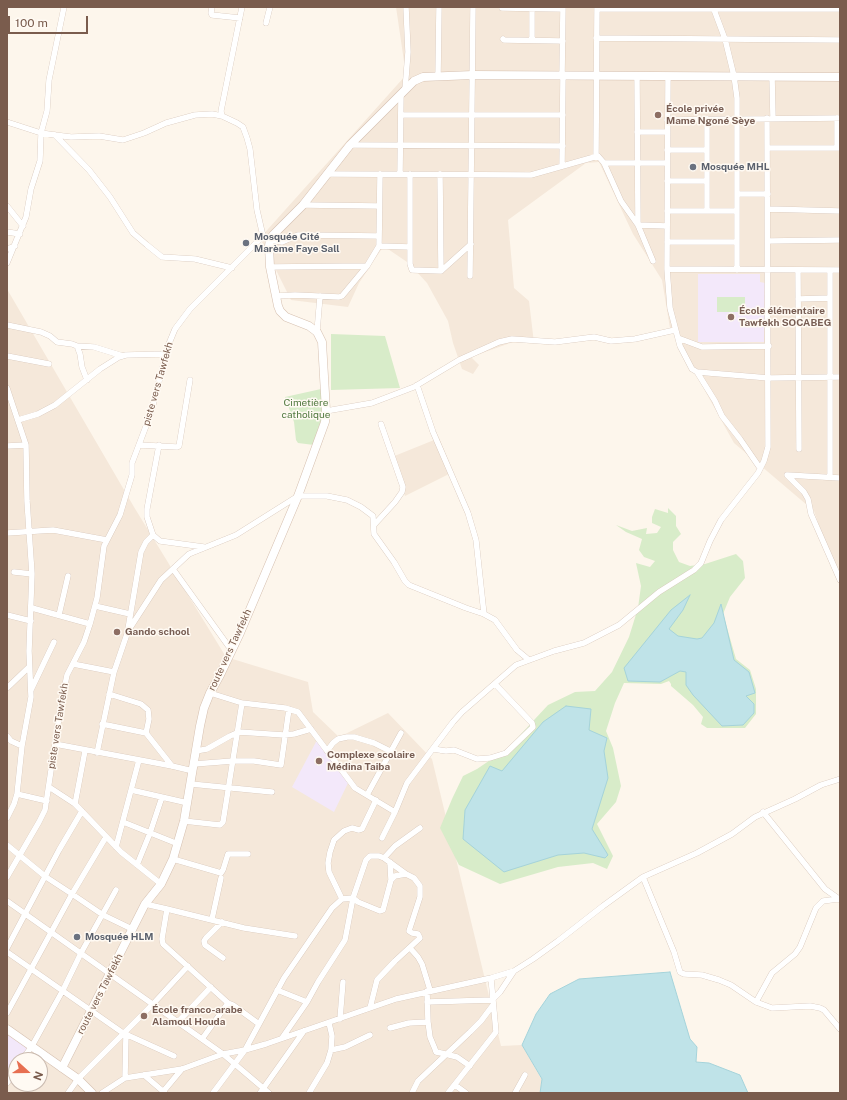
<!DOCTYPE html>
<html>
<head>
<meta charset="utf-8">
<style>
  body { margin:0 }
  #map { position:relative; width:847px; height:1100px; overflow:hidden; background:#fdf6ec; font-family:"Public Sans",sans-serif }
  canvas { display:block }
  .frame { position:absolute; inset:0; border:8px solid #7a5c4d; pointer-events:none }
  .north { position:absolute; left:8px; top:1052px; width:40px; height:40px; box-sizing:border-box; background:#fffaf3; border:1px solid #cabbb1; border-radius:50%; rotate:111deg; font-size:11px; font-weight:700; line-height:16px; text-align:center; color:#7a5c4d }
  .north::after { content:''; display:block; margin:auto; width:14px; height:18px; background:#e76f51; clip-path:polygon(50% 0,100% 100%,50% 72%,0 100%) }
  .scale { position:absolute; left:8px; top:16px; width:80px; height:18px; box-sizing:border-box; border:2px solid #7a5c4d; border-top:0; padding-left:5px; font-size:12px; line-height:14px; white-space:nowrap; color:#7a5c4d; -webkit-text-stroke:3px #fffaf3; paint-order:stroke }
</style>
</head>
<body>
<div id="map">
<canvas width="847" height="1100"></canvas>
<div class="frame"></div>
<div class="north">N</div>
<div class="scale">100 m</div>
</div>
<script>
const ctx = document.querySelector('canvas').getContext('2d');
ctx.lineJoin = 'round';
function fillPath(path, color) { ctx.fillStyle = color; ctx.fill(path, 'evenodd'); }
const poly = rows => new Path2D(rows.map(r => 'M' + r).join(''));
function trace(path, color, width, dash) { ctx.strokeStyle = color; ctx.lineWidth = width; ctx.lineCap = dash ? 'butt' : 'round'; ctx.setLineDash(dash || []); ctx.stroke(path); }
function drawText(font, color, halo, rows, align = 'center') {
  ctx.font = font + ' "Public Sans",sans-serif'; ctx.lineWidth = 3; ctx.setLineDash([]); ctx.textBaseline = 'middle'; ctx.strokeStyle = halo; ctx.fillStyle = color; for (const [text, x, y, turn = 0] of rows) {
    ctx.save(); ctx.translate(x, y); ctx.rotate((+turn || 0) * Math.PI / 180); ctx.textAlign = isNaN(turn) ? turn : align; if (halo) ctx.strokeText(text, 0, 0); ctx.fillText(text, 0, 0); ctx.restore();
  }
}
const residential = poly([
  [396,7,840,7,840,585,814,511,734,443,670,328,662,280,633,234,599,162,586,163,508,220,514,288,529,301,534,343,513,342,471,357,479,365,473,374,462,369,453,343,448,321,427,283,416,271,412,271,407,262,385,247,383,247,359,283,348,307,291,300,260,238,406,75],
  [7,289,134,507,226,657,308,682,313,712,339,737,388,713,432,759,501,1046,522,1045,542,1080,540,1093,7,1093],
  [16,1060,40,1060,40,1084,16,1084],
  [439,438,453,472,405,496,392,457]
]);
const education = poly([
  [698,274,760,274,760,282,765,283,764,342,698,342],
  [317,740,349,781,334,812,292,787],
  [7,1032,28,1047,19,1060,16,1060,16,1064,7,1078]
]);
const green = poly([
  [717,297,745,297,745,312,717,312],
  [331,334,385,336,400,388,331,390],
  [321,389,322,417,314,445,298,443,296,440,294,422,285,397],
  [668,508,676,516,676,526,681,534,673,542,673,550,679,562,690,566,705,564,736,554,743,561,745,578,730,597,723,614,736,659,750,670,756,689,756,714,745,728,707,728,701,724,703,717,693,705,671,686,671,684,669,681,661,684,624,683,615,703,606,731,613,748,621,786,616,802,597,824,613,856,607,869,593,863,558,867,500,884,459,865,440,828,452,799,463,776,477,769,508,748,548,705,575,692,595,691,612,672,629,637,638,608,641,586,636,563,650,567,655,561,644,557,639,550,642,539,626,532,616,525,632,531,647,528,646,534,657,533,661,527,652,523,652,517,655,509,668,513]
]);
const water = poly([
  [690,595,683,610,669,629,678,636,697,639,702,638,714,623,721,604,734,660,749,672,755,693,746,696,754,704,754,713,743,725,722,726,693,695,686,685,686,672,680,671,660,682,628,681,624,668,671,610,690,595],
  [566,706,591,709,589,730,607,738,604,751,608,778,592,829,608,855,605,858,584,853,558,855,510,870,504,872,463,839,465,810,490,766,502,771,543,722,566,706],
  [670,972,690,1039,697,1047,696,1062,709,1063,740,1075,748,1093,540,1093,542,1079,522,1045,536,1014,550,994,579,979,670,972]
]);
const street = poly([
  [212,7,211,13,212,15,240,18],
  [242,7,221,111,222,116,237,123,243,127,247,138,250,149,257,210,263,236,270,240,282,242,298,235,379,236],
  [713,7,725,39,734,76,737,98,737,270],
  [502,8,563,9],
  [597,9,840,9],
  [266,23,270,7],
  [596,38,840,40],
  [503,39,504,40,563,41],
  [532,40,532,7],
  [438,76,439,7],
  [562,76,563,7],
  [637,76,638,225,667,226],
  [668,76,667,269,670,308,680,346,692,369,697,372,715,401,722,416,740,439,760,468],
  [772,76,773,118],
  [405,90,408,52,406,7],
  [401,115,563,115],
  [667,120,840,118],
  [7,122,41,133,55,135,71,137,99,136,123,140,144,133,166,123,195,115,212,114,222,116],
  [637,132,667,132],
  [55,135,89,170,110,197,133,233,147,245,162,257,195,259,232,268],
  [350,145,563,146],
  [768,148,840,148],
  [837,148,837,118],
  [667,150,707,150],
  [596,156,597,7],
  [604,163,667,163],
  [562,166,563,75],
  [327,174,531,175,598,156,604,163,621,201,638,225,653,261],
  [400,174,401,94],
  [410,174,410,264,412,270,441,271,471,244],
  [440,174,441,271],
  [667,181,707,181],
  [737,194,768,194],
  [303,205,379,206],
  [7,206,23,226],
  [768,209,840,211],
  [667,211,737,211],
  [707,211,707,119],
  [7,232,20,234],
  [768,241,840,240],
  [667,242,737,242],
  [379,246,410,247],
  [7,249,15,246],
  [7,263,26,217,31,189,40,161,41,133,47,111,49,80,64,7],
  [270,267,367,266],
  [667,269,840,270],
  [798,270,799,449],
  [830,270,830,477],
  [470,276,473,7],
  [276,296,295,295,339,297,342,296,367,266,379,246,380,174],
  [798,299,830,298],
  [7,325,41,332,50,336,57,342,72,344,77,346,94,347,123,356],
  [317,332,320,296],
  [678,338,702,347,769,346],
  [77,346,80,354,82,367,87,380],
  [7,356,49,364],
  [697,372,769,378,840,377],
  [417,385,433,432,468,513,476,540,484,614,495,620,517,650,529,660],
  [7,388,26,445,27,501,32,574,29,651,31,697,22,746,17,794,14,804,7,818],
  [326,411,372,403,414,387,459,360,499,342,512,339,555,342,594,337,611,341,635,339,675,330],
  [18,420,38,414,55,405,100,369,119,357,126,355,165,354],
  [139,445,177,447,179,446,190,380],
  [159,445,147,509,147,517,153,535,160,541,204,547],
  [7,446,26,445],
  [840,478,787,475,804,492,808,499,811,514,840,580],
  [374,525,395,502,402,492,403,487,381,424],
  [7,533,53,530,107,540],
  [173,569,232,651],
  [14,572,32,574],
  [95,606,130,614],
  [32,608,90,624],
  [7,615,31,621],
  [59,615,68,576],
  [128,629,141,552,146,542,153,535],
  [73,664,114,672],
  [7,688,29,667],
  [31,690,54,642],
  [210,693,242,703,285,708,298,712,355,788,395,812],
  [109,694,141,704,148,710,149,719,146,733],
  [102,724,146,733,172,766],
  [7,736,11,741,22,746],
  [55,744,172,766,193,771],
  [433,749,446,751,454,750,477,759,490,758,506,753,533,727,532,723,495,684],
  [196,751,207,749,230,736,239,732,284,735,294,734,311,729],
  [327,751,333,743,338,739,347,737,354,737,374,743,390,751],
  [97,753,114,672,128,631,161,580,189,554,236,535,298,496,327,496,347,500,361,507,373,516,374,534,394,562,405,581,409,585,466,608,484,614],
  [194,764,233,761,254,761,281,765,289,709],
  [191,784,272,792],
  [49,787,75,804,121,852,161,884],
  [131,790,188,803],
  [17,794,47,801],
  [367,795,401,733],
  [75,804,85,751],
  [763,812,825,889,839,899],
  [184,821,220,825,223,822,242,703],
  [123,822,178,844],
  [382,838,395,812,407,783,453,722,462,712,516,665,554,651,584,643,619,625,659,592,694,570,701,563,710,541,721,520,758,473,764,461,768,447,767,118],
  [7,845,46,877,72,894,103,915,132,929],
  [116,847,139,760],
  [384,858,395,846,420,828],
  [173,859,221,873,223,870,228,854,248,854],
  [390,862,391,880],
  [137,865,150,833,162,797],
  [7,877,39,822,45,810,61,704,67,675,84,642,90,624,97,598,104,546,120,515,132,475,132,463,151,413,168,346,175,329,190,309,263,236],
  [643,877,674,952,680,972,684,974,702,975,719,980,731,985,756,1002],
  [342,899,329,872,328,863,330,852,334,840,344,831,352,828,359,830,362,829,376,800],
  [838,899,823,901,816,908,800,947,795,954,772,973,756,1002,772,1008,810,1006,820,1008,824,1010,840,1029],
  [7,901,223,1054,269,1093],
  [145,904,167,909,162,939,163,944,228,1003,233,1005,259,1024],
  [167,909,244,928,295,936],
  [212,919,221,878],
  [222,922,206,938,204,941,205,945,223,958],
  [7,948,59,850,82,811],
  [410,948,418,957,422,964,430,990],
  [7,952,123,1033,174,1056],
  [277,990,307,1002],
  [427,991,428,1022,430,1037,435,1049,436,1052,441,1053,457,1057,470,1066],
  [427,1002,492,1000,500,992,514,971],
  [7,1013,72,894,106,837],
  [340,1019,343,982],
  [177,1023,211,987],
  [390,1028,409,1023,428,1022],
  [282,1038,307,1002,318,982,345,940,353,898,358,902,380,911,383,910,391,880,395,876,406,874],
  [202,1039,228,1003],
  [331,1050,345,1047,370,1035],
  [22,1060,32,1046,63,990,81,953,116,890],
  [144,1075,165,1093],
  [125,1078,126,1034],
  [7,1083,16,1070],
  [455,1085,466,1093],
  [68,1093,78,1079,153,1004,188,966],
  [102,1093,125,1078,182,1069,223,1054,245,1050,266,1044,396,999,491,978,514,971,533,959,558,941,603,906,643,877,697,853,732,834,755,817,795,799,821,785,840,779],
  [162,1093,182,1069],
  [213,1093,245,1050,284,978,332,908,342,899,353,898,366,860,370,856,379,856,384,858,406,874,414,878,420,886,420,897,409,931,412,933,418,934,420,938,395,961,377,980,370,1008],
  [260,1093,304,1031],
  [309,1093,327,1063,331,1050,332,1036,329,1023],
  [412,1093,418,1081,470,1032,481,1021,493,1005],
  [448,1093,496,1032,491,978],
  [515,1093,525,1075]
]);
const secondary = poly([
  [7,1029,78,1079,92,1093],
  [62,1068,145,904,161,884,173,859,184,821,200,726,204,708,210,693,220,675,240,633,298,496,325,422,326,411,322,342,317,332,309,326,286,317,280,311,278,306,270,267,269,246,270,240,273,235,303,205,350,145,414,81,423,77,473,75,840,77]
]);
const markers = [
  [658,115,4,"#8d6e63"],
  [693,167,4,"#6b7280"],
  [246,243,4,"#6b7280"],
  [731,317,4,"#8d6e63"],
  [117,632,4,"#8d6e63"],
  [319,761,4,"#8d6e63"],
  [77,937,4,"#6b7280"],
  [144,1016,4,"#8d6e63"]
];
const educationNames = [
  ["École privée",666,109],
  ["Mame Ngoné Sèye",666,121],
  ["École élémentaire",739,311],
  ["Tawfekh SOCABEG",739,323],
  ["Gando school",125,632],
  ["Complexe scolaire",327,755],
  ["Médina Taiba",327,767],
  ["École franco-arabe",152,1010],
  ["Alamoul Houda",152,1022]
];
const worshipNames = [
  ["Mosquée MHL",701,167],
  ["Mosquée Cité",254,237],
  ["Marème Faye Sall",254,249],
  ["Mosquée HLM",85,937]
];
const streetNames = [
  ["piste vers Tawfekh",158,384,-74],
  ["route vers Tawfekh",230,650,-65],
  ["piste vers Tawfekh",58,726,-81],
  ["route vers Tawfekh",100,994,-63]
];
const parkNames = [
  ["Cimetière",306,403],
  ["catholique",306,415]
];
fillPath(residential, '#f5e8da');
fillPath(education, '#f3e8fa');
fillPath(green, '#d8ecc9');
fillPath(water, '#bfe3e8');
trace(water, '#a5d3da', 1);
trace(street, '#d1beb0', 6);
trace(secondary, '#d6c0b0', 9);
trace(street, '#fff', 5.5);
trace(secondary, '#fff', 8);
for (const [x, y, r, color] of markers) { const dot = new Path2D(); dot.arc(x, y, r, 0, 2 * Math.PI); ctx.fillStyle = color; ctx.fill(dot); trace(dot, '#fffaf3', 1.5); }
drawText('bold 10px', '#785e54', '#fffaf3', educationNames, 'left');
drawText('bold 10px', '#5b616d', '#fffaf3', worshipNames, 'left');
drawText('10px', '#7a5c4d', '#fffaf3', streetNames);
drawText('10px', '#537a41', '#fffaf3', parkNames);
</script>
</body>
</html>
